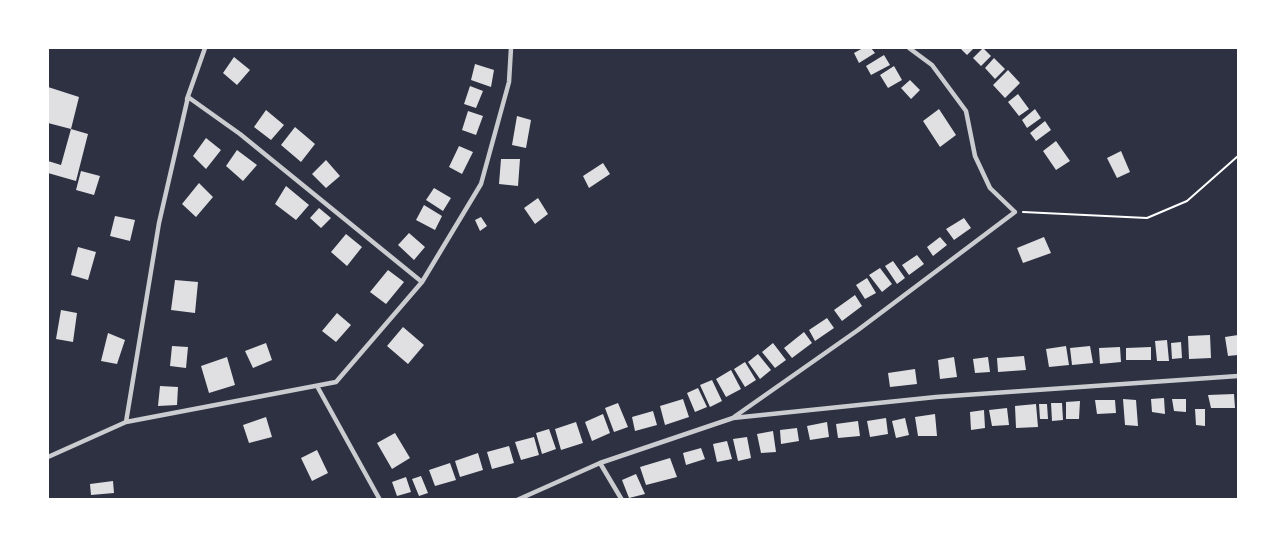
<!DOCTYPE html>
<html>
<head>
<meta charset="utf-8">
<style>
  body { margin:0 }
  #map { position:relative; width:1286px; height:547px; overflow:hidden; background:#2d3142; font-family:"Source Serif 4",serif }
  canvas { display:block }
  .frame { position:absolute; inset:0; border:49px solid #fff; pointer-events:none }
</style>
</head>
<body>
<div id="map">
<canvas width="1286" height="547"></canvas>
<div class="frame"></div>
</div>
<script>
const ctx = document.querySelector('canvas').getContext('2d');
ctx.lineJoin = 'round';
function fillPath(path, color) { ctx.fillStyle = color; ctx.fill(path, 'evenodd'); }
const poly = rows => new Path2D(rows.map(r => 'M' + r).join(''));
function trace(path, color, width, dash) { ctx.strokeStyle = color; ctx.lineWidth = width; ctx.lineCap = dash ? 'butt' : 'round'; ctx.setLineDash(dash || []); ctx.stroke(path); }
const building = poly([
  [863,48,871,48,875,53,859,63,854,53],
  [962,48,974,48,967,55,961,49],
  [983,48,991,56,981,66,973,58],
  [884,55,890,65,871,75,866,66],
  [234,57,250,70,237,85,223,73],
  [994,58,1005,69,995,79,985,68],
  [475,64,494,70,491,87,471,80],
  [894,66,902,80,888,88,880,75],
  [1008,70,1020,83,1005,98,993,85],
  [910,80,920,90,911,99,901,88],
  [470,86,483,91,476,108,464,104],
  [48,87,79,97,71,129,88,134,76,181,48,173,48,161,61,165,71,129,48,123],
  [1018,94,1029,109,1019,116,1008,102],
  [939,109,956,135,940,147,923,121],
  [1035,109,1041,118,1027,128,1022,120],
  [266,110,284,125,271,140,254,127],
  [468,111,483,116,476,135,462,130],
  [517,116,531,120,526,148,512,145],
  [1045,121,1051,130,1036,141,1030,133],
  [295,127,315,144,301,162,281,145],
  [206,138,221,150,206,169,193,156],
  [1056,141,1070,161,1056,170,1043,151],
  [459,146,473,152,462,174,449,167],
  [237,150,257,165,243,181,226,166],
  [1121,151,1130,172,1117,178,1107,158],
  [501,159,520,159,518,186,499,184],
  [326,160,340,176,326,188,312,174],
  [603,163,610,174,589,188,583,176],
  [81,171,100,176,94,195,76,190],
  [199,183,213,197,196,217,182,204],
  [286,186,309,205,296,220,275,204],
  [434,188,451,198,443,211,426,200],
  [538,198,548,214,535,224,524,208],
  [424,205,442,216,435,230,416,220],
  [319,208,331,218,321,228,310,218],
  [115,216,135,220,130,241,110,236],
  [481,217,487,226,480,231,475,220],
  [964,218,971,228,954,240,946,229],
  [409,233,425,247,414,260,398,245],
  [346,234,362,247,347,266,331,252],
  [940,237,947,245,933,256,927,247],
  [1044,237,1051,253,1023,263,1017,248],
  [78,247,96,252,88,280,71,275],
  [917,255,924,264,909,275,902,265],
  [893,261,905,278,897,284,885,266],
  [880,268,892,284,882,292,869,275],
  [388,270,404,282,386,304,370,292],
  [867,278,876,293,865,299,856,285],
  [175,280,198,282,195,313,171,310],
  [855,295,862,306,842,321,834,310],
  [61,310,77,313,73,342,56,339],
  [337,313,351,325,336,342,322,331],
  [827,318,834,328,815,341,809,330],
  [403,327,424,345,408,364,387,346],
  [804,332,812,343,792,358,784,348],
  [108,333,125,340,117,364,101,361],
  [1210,335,1211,358,1189,359,1188,336],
  [1238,335,1238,355,1228,356,1225,337],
  [1167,340,1169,361,1157,361,1155,341],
  [1181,342,1182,358,1172,359,1171,343],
  [266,343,272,360,253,368,245,351],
  [773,343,786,360,775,368,762,352],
  [172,346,188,347,186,368,170,366],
  [1066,346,1069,365,1049,367,1046,349],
  [1090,346,1093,363,1072,365,1070,348],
  [1120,347,1121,362,1100,364,1099,348],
  [1151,347,1151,360,1126,360,1126,348],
  [758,354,771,370,760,379,748,362],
  [1024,356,1026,370,998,372,997,358],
  [227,357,235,385,209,393,201,366],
  [954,357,957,377,940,379,938,360],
  [988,357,990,372,975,373,973,359],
  [745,362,756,380,745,387,734,369],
  [915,369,917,384,890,387,888,373],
  [731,370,741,389,726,397,716,379],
  [712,380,722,401,710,407,700,385],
  [160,386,178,387,177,405,158,406],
  [698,388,707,407,695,412,687,393],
  [1234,394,1235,408,1211,408,1208,395],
  [1164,398,1165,414,1152,412,1151,399],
  [683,399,689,417,665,425,660,406],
  [1123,399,1136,400,1138,426,1125,425],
  [1172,399,1186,399,1186,412,1174,411],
  [1095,400,1115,400,1116,413,1097,414],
  [1080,401,1079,419,1066,419,1066,402],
  [618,403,628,427,614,432,605,408],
  [1051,403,1062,403,1063,420,1052,421],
  [1036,404,1038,427,1016,428,1015,406],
  [1039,404,1047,404,1048,419,1040,419],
  [1007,408,1009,425,992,426,989,410],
  [1195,409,1205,409,1205,426,1196,425],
  [984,410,985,428,971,430,970,412],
  [653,411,657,425,635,431,632,417],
  [603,414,610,433,592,441,585,422],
  [935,414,937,436,918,436,915,417],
  [266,417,272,437,249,443,243,425],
  [886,418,888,434,870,437,867,421],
  [905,418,909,435,896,438,892,421],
  [858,421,860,436,838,438,836,424],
  [576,422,583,443,561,450,555,429],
  [827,422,829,437,810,440,807,426],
  [797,428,799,441,781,444,780,430],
  [549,429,556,449,542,454,536,433],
  [773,431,776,452,761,453,757,434],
  [395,433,410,458,392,469,377,443],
  [534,437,539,455,521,460,515,442],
  [747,437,751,458,738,461,733,439],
  [727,441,732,459,717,462,713,444],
  [509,446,514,463,492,469,487,452],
  [701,448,705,459,686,465,683,453],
  [317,450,328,473,312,481,301,458],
  [478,453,483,470,460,477,455,461],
  [670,458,677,477,646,485,640,467],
  [450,463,456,480,435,486,429,470],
  [636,474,645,494,629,498,622,480],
  [421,476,428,493,419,496,412,479],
  [406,477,411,492,397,496,392,482],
  [113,481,114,493,91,495,90,484]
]);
const path = poly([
  [1023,212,1147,218,1187,201,1238,156]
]);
const minor = poly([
  [188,97,240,134,422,282],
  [317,386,380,500],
  [734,417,858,330,1015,212,990,188,975,156,966,111,932,65,909,48],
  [126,422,159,223,188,97,187,99,205,48],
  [48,457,126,422,336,382,422,282,481,184,509,82,511,48],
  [600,463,622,500],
  [517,500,600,463,733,418,936,397,1238,376]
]);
fillPath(building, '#e0e0e3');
trace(path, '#fff', 2);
trace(minor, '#caccd0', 4.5);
</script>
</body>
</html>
